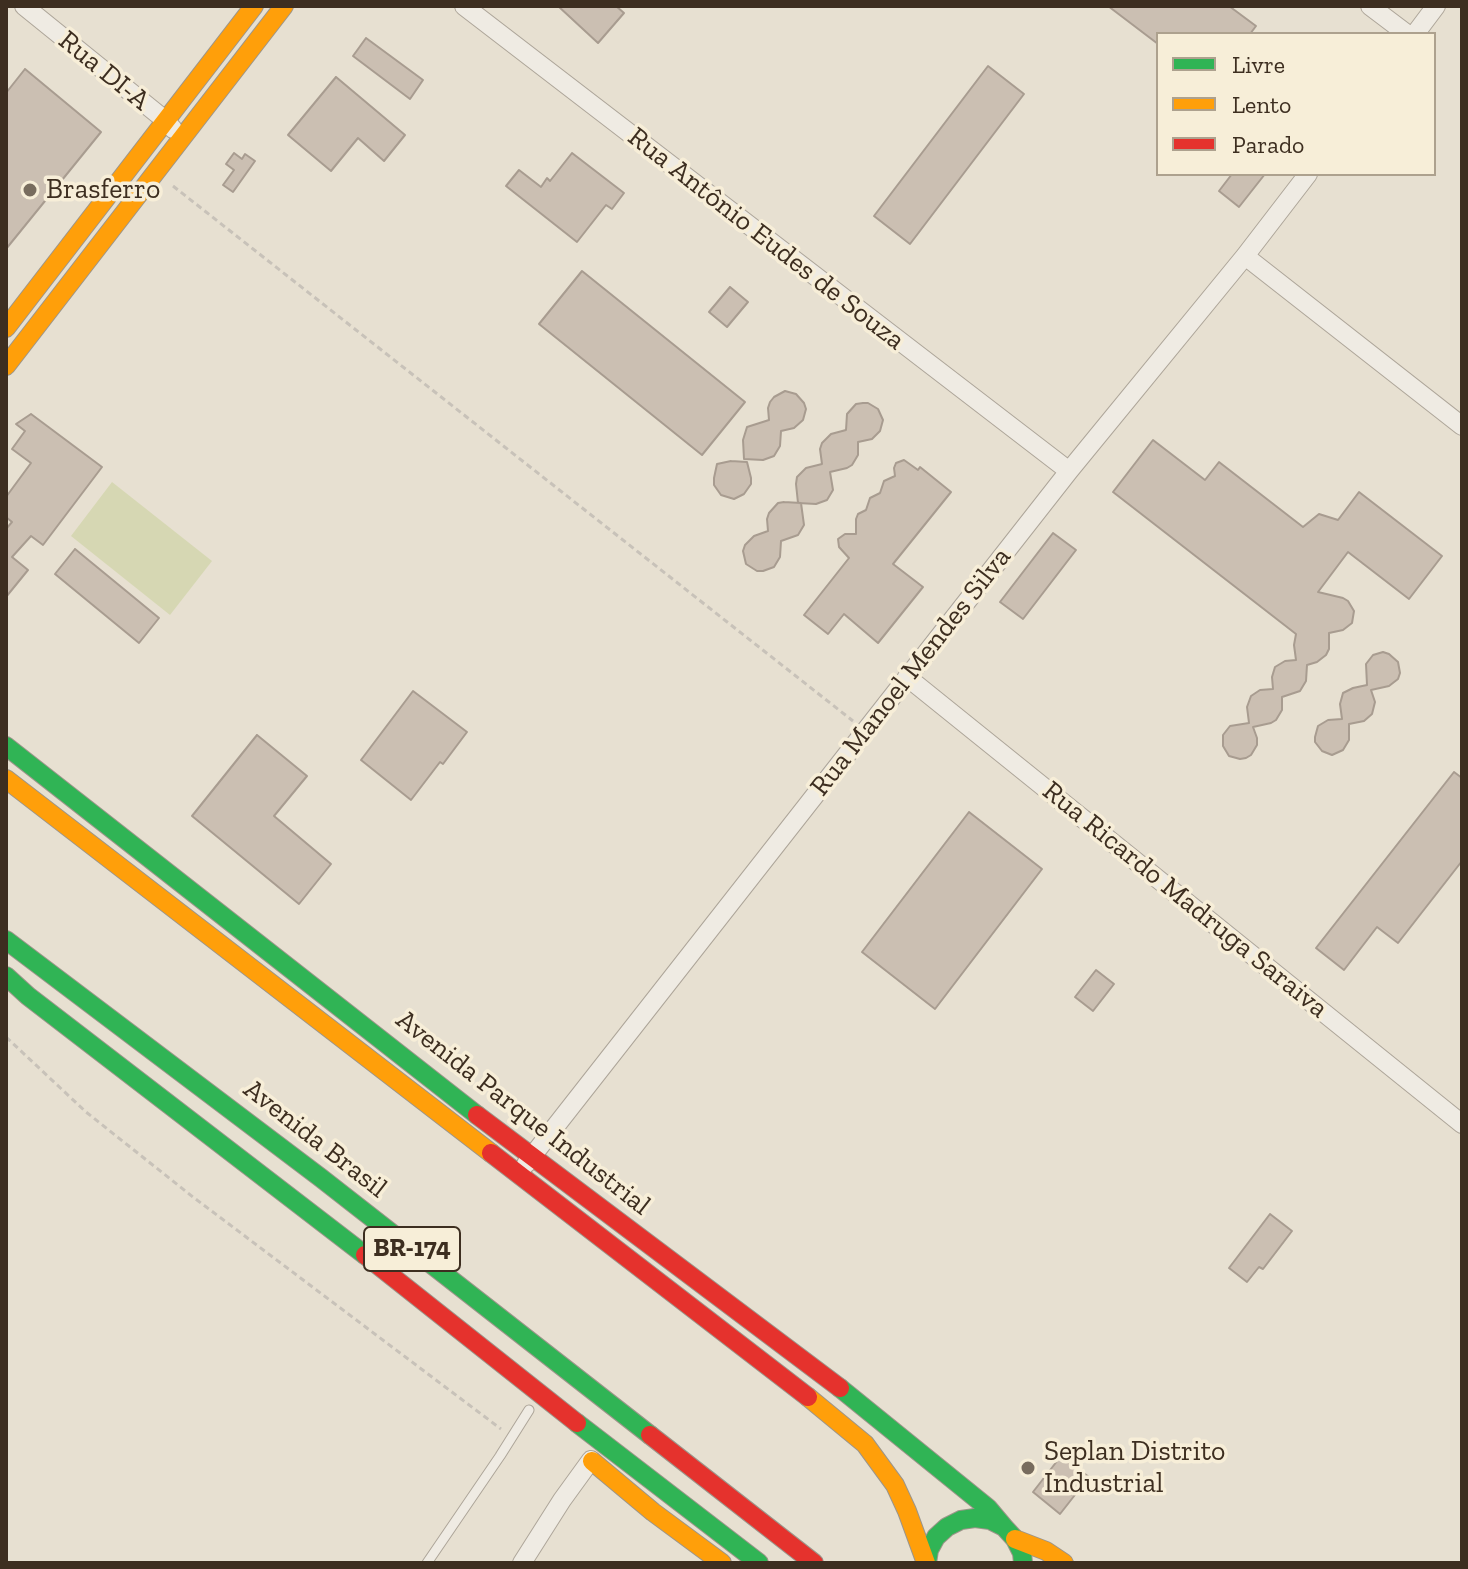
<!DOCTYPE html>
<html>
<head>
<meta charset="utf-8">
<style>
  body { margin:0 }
  #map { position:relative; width:1468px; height:1569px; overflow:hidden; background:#e7e0d1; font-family:"Zilla Slab",serif }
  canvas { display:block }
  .frame { position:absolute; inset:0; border:8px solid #3d2e20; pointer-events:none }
  .legend { position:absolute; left:1156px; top:32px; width:280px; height:144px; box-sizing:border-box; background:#f7eed8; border:2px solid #ada18e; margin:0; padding:10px 14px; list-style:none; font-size:24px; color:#3d2e20 }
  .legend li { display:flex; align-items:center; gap:16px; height:40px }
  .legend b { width:40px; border:2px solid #ada18e }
</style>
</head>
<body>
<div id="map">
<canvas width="1468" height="1569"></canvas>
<div class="frame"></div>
<ul class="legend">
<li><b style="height:10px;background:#30b455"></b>Livre</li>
<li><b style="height:10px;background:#ff9f0a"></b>Lento</li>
<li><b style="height:10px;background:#e5322d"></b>Parado</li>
</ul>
</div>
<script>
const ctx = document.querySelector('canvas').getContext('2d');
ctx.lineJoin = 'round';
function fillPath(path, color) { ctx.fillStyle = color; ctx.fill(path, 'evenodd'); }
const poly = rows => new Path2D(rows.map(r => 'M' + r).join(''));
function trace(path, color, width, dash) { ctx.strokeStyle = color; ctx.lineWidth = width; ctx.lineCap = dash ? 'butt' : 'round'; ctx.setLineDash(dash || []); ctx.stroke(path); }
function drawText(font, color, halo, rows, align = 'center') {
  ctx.font = font + ' "Zilla Slab",serif'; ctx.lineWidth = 7; ctx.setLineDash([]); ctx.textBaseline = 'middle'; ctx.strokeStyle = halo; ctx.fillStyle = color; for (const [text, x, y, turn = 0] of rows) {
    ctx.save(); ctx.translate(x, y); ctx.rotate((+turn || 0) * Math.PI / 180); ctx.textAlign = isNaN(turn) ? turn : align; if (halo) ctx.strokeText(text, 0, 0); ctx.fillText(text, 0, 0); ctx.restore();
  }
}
const green = poly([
  [112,482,212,561,170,615,71,536]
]);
const building = poly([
  [558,6,616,6,624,13,598,43,558,6],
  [1108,6,1229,6,1256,26,1250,34,1158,34,1158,44,1108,6],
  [366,38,423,80,410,99,353,56,366,38],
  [988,66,1024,94,910,244,874,216,988,66],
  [25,69,101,132,6,249,6,93,25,69],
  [336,77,405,135,384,161,358,138,331,171,288,135,336,77],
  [234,153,242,159,245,154,255,161,233,192,223,185,234,170,226,164,234,153],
  [572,153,624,193,612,209,606,205,577,242,506,186,519,170,541,187,547,178,550,181,572,153],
  [1232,174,1265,174,1239,207,1219,191,1232,174],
  [582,271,745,402,702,455,539,324,582,271],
  [730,287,748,302,727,327,709,312,730,287],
  [785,391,796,394,804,403,806,409,803,420,794,428,781,431,780,446,774,456,763,460,744,459,743,440,747,427,769,420,768,408,770,402,774,397,785,391],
  [863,403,868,403,878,409,883,420,880,431,872,439,858,442,858,455,852,465,847,468,830,472,833,490,827,500,816,504,798,503,796,484,797,477,806,468,822,464,820,449,822,443,831,434,846,430,847,414,856,404,863,403],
  [31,414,102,467,43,545,31,536,12,557,28,570,6,597,6,529,12,522,6,517,6,497,31,463,12,449,25,431,16,424,31,414],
  [1153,440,1205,480,1219,462,1303,527,1319,514,1338,520,1359,492,1442,556,1409,599,1348,552,1318,592,1343,598,1348,601,1354,611,1352,623,1343,630,1329,633,1329,649,1326,655,1317,662,1307,665,1306,681,1300,691,1282,697,1282,710,1276,720,1271,723,1253,727,1257,738,1257,745,1251,755,1246,758,1240,759,1229,756,1223,746,1223,735,1230,726,1249,723,1247,707,1251,696,1260,690,1273,689,1272,677,1275,667,1285,661,1296,660,1294,645,1296,634,1113,492,1153,440],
  [904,460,918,470,920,467,951,492,893,564,923,587,878,643,844,614,828,634,804,615,849,558,839,547,838,539,845,534,856,534,856,519,858,514,866,510,870,498,880,493,884,481,895,476,894,468,896,463,904,460],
  [731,461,747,462,751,478,751,484,744,494,734,499,721,495,714,485,714,478,717,464,731,461],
  [784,502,801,503,804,525,798,535,781,541,780,557,774,567,763,571,757,571,746,564,743,551,745,545,754,536,768,531,767,519,769,513,778,503,784,502],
  [1053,533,1076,550,1023,619,1000,602,1053,533],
  [75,549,159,618,139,643,55,574,75,549],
  [1383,652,1389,654,1398,662,1400,673,1398,679,1389,686,1371,690,1375,702,1372,714,1364,721,1349,724,1349,740,1343,750,1332,755,1322,751,1315,742,1315,737,1318,726,1328,720,1342,719,1340,704,1343,693,1353,688,1367,685,1366,664,1373,655,1383,652],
  [413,691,467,732,443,764,440,762,411,800,361,760,413,691],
  [257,735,307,776,274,816,331,864,299,904,192,816,257,735],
  [1454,772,1462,778,1462,861,1398,943,1377,927,1344,970,1316,948,1454,772],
  [969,812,1042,869,935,1009,862,952,969,812],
  [1096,970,1114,984,1093,1011,1075,997,1096,970],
  [1270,1214,1292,1231,1263,1269,1259,1267,1247,1282,1229,1268,1270,1214],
  [1061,1456,1089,1477,1060,1514,1033,1492,1061,1456]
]);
const path = poly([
  [173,186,853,721],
  [6,1037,86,1112,193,1197,501,1429]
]);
const lane = poly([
  [427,1563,500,1456,529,1410]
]);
const street = poly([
  [24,6,165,120,173,129],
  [464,6,1069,471],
  [1370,6,1407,34],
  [1415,34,1436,6],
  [1245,256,1462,426],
  [907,677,1462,1124],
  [526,1164,1069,471,1245,256,1308,174],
  [522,1563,562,1500,591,1460]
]);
const fast = poly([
  [6,746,477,1115],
  [6,940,321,1178,650,1435],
  [6,976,28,996,365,1255],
  [840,1388,988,1508,1004,1527],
  [577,1423,759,1563],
  [927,1563,929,1550,936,1537,947,1527,961,1520,975,1518,990,1520,1004,1527,1015,1539,1022,1553,1023,1563]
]);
const slow = poly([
  [6,328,254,6],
  [6,366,284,6],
  [6,779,491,1153],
  [808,1397,865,1444,895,1485,907,1511,926,1563],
  [592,1461,653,1512,722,1563],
  [1015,1539,1046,1551,1064,1563]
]);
const jam = poly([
  [477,1115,840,1388],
  [491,1153,808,1397],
  [365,1255,577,1423],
  [650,1435,814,1563]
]);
const markers = [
  [30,190,8,"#786c5e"],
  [1028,1468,8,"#786c5e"]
];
const shields = [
  [412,1249,96]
];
const shieldNames = [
  ["BR-174",412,1249]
];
const streetNames = [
  ["Rua DI-A",104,71,39],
  ["Rua Antônio Eudes de Souza",766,239,38],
  ["Rua Manoel Mendes Silva",911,672,-52],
  ["Rua Ricardo Madruga Saraiva",1185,900,39],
  ["Avenida Parque Industrial",523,1113,38],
  ["Avenida Brasil",315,1139,38]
];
const poiNames = [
  ["Brasferro",46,190],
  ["Seplan Distrito",1044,1452],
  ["Industrial",1044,1484]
];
fillPath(green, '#d6d7b3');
fillPath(building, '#cbbfb2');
trace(building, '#a89c90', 2);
trace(lane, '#ada599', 11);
trace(street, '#ada599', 20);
trace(fast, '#9c958a', 20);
trace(slow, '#9c958a', 20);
trace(jam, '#9c958a', 20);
trace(path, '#c8c2b9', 3, [6, 4]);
trace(lane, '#efebe3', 9);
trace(street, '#efebe3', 18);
trace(fast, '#30b455', 18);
trace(slow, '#ff9f0a', 18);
trace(jam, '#e5322d', 18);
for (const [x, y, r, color] of markers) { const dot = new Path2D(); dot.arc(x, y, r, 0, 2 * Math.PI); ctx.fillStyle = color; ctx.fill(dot); trace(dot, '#f7eed8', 3); }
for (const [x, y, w] of shields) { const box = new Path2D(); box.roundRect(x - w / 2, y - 22, w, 44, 6); ctx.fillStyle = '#f7eed8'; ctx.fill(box); trace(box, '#3d2e20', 2); }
drawText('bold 26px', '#3d2e20', null, shieldNames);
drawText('28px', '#3d2e20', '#f7eed8', streetNames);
drawText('28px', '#3d2e20', '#f7eed8', poiNames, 'left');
</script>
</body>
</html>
